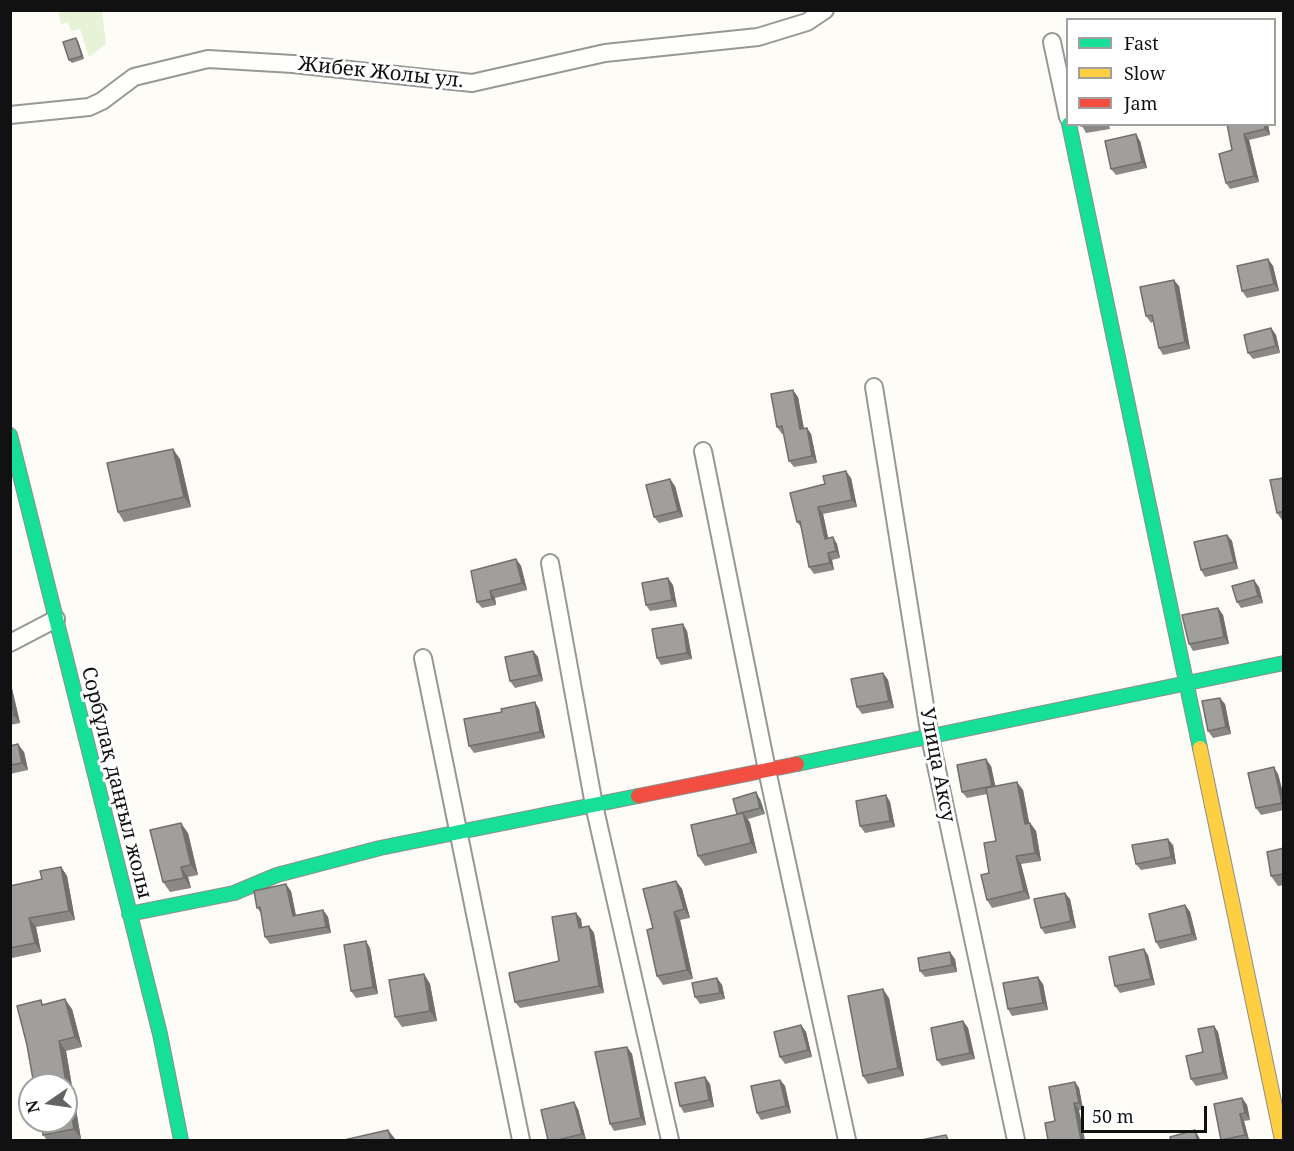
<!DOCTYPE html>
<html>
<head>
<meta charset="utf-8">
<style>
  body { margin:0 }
  #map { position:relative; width:1294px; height:1151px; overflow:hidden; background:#fdfcf7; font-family:"Noto Serif",serif }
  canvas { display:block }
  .frame { position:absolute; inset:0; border:12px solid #111; pointer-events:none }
  .legend { position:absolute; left:1066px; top:18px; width:210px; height:108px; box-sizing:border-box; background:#fff; border:2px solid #a0a0a0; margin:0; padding:8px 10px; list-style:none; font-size:18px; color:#111 }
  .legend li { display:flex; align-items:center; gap:12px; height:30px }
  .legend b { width:30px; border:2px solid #a0a0a0 }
  .north { position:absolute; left:18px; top:1073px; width:60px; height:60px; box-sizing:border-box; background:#fff; border:2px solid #a0a0a0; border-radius:50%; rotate:257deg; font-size:16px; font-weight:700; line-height:24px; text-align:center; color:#111 }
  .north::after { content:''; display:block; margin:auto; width:21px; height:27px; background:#646362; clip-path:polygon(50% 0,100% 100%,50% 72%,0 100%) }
  .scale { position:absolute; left:1081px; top:1106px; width:126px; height:27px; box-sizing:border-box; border:3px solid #111; border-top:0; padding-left:8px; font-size:18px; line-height:21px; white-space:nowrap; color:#111; -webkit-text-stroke:4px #fff; paint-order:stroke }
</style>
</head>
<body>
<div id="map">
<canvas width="1294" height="1151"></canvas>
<div class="frame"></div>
<ul class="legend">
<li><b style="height:8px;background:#16e098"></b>Fast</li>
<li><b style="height:8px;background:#ffcf43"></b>Slow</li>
<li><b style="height:8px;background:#f24e42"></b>Jam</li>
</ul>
<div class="north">N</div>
<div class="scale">50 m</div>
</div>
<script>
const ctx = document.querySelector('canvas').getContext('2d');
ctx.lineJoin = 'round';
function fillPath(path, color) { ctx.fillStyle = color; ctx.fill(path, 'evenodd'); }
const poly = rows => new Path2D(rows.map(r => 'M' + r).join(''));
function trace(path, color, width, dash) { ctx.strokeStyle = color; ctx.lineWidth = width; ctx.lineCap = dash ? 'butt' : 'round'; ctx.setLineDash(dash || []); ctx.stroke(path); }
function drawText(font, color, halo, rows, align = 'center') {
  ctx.font = font + ' "Noto Serif",serif'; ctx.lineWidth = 6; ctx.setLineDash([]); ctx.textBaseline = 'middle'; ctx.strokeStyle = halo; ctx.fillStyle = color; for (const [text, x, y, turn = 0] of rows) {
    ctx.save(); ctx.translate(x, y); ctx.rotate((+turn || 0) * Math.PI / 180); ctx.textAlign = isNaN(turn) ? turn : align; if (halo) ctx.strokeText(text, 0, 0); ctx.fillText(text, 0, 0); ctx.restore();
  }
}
const green = poly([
  [58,11,102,11,106,44,89,57,80,29,71,31,68,22,61,24]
]);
const street = poly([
  [1052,42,1068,117],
  [10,115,89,107,102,101,134,77,208,59,293,64,472,83,605,53,758,37,807,22,825,10],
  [874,387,930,737,1016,1140],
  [703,451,767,770,847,1140],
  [550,563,594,805,670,1140],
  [10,643,56,619],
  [423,658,521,1140]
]);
const fast = poly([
  [1069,124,1200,748],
  [10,435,160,1034,181,1140],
  [797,764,1284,663],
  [129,914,234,893,277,875,380,848,638,796]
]);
const slow = poly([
  [1200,748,1282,1140]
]);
const jam = poly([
  [638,796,797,764]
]);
const wall = poly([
  [78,41,84,59,72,63,69,60],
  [1081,124,1109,124,1110,129,1086,133],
  [1227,124,1268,124,1270,135,1249,140,1259,182,1230,189,1226,183,1232,150],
  [1140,141,1147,168,1116,175,1111,169],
  [1268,259,1273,266,1279,291,1247,298,1242,291],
  [1179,286,1190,349,1163,355,1159,348,1153,322,1151,323,1146,316],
  [1271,328,1276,335,1280,353,1253,359,1248,353],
  [798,397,804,428,807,428,811,434,817,463,794,467,789,461,784,434,782,434,777,427],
  [180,459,191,507,124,522,118,512],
  [851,478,857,507,823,514,828,538,833,537,837,544,840,558,832,560,834,570,814,574,809,567,801,527,797,522],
  [1284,478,1284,523,1277,513],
  [675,486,683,517,659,523,654,517],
  [1227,535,1232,541,1238,569,1205,577,1201,570],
  [516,559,521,566,527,590,495,598,496,605,482,608,477,602],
  [673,585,677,607,650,611,646,605],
  [1259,587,1263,603,1241,608,1237,602],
  [1218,608,1223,615,1229,644,1193,651,1189,644],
  [687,631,692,659,661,665,657,658],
  [533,651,538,657,543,681,515,688,510,681],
  [883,673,888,680,894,708,862,714,857,707],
  [10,680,20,723,10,725],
  [1225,704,1231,734,1213,738,1208,731],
  [539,709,545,738,474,753,469,746],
  [10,746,24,752,28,770,10,774],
  [991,766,995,786,1023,790,1029,823,1030,823,1036,831,1041,861,1021,864,1030,899,992,908,987,900,989,873,996,841,987,794,967,798,962,792],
  [1278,774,1284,797,1284,810,1261,815,1256,808],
  [886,795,890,802,895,827,865,833,860,826],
  [760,799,765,814,748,819,750,823,757,853,705,866,698,856,737,814],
  [188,833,198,875,188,877,191,888,170,892,163,882],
  [1173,845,1176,864,1141,870,1136,864],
  [1284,848,1284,885,1278,886,1271,876],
  [61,867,67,876,75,920,36,927,41,952,12,958,10,956,10,886,42,879],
  [676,881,682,889,690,918,680,920,693,979,663,985,657,976,653,928],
  [291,891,296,915,323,910,328,917,331,933,270,944,265,937,261,913,257,908],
  [1070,899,1076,928,1045,934,1041,928],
  [1185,905,1190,912,1197,940,1160,949,1156,942],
  [581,919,582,927,589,926,594,933,604,993,520,1008,515,1002,559,961],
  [370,948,378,994,356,998,351,991],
  [1148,955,1155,985,1120,993,1115,986],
  [955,959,957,972,925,977,920,971],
  [424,974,430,984,437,1021,402,1027,395,1017],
  [717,978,722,985,725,999,700,1004,695,997],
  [1043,984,1048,1010,1012,1016,1008,1009],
  [889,998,904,1076,868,1084,863,1076],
  [45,1004,72,1009,82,1047,66,1051,81,1139,75,1140,47,1140,43,1135,27,1045],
  [963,1021,968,1028,975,1059,942,1066,937,1060],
  [801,1025,806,1032,812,1057,785,1064,780,1057],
  [1214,1026,1218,1032,1228,1079,1196,1086,1191,1079],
  [627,1047,632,1054,646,1125,614,1131,610,1124],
  [705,1077,710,1084,714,1107,684,1113,680,1106],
  [780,1080,785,1086,791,1113,761,1120,757,1113],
  [1075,1082,1079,1088,1083,1109,1079,1110,1055,1121],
  [1242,1098,1247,1105,1250,1120,1244,1121,1249,1140,1221,1140],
  [578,1109,586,1140,548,1140]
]);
const shadedWall = poly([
  [76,38,78,41,84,59,82,56],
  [1264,124,1268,124,1270,135,1265,129],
  [1136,134,1140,141,1147,168,1142,162],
  [1244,134,1249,140,1259,182,1254,176],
  [1268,259,1273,266,1279,291,1274,284],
  [1174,280,1179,286,1190,349,1185,342],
  [1271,328,1276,335,1280,353,1276,346],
  [793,390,798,397,805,436,800,429],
  [807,428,811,434,817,463,812,456],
  [173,449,180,459,191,507,184,497],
  [846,471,851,478,857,507,852,500],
  [670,479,675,486,683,517,678,511],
  [818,507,823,514,830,546,825,539],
  [1227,535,1232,541,1238,569,1234,562],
  [833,537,837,544,840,558,836,551],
  [828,553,832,560,834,570,830,563],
  [516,559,521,566,527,590,522,583],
  [668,578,673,585,677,607,672,600],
  [1254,580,1259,587,1263,603,1258,596],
  [490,591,495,598,496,605,492,599],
  [1218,608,1223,615,1229,644,1224,637],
  [683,624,687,631,692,659,687,653],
  [533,651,538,657,543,681,539,675],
  [883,673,888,680,894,708,889,701],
  [10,680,20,723,14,715,10,697],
  [1220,698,1225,704,1231,734,1226,727],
  [535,702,539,709,545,738,540,732],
  [18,744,24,752,28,770,22,763],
  [986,759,991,766,997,793,992,786],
  [1274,767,1278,774,1284,797,1284,805,1282,803],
  [1017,782,1023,790,1031,832,1025,824],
  [756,792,760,799,765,814,760,808],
  [886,795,890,802,895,827,890,821],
  [743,813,750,823,757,853,751,843],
  [181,823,188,833,198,875,191,865],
  [1030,823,1036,831,1041,861,1035,853],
  [1168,839,1173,845,1176,864,1171,857],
  [1016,856,1021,864,1030,899,1024,891],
  [61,867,67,876,75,920,69,911],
  [181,867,188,877,191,888,184,878],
  [676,881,682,889,690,918,684,909],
  [286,884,291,891,297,922,293,916],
  [1065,893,1070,899,1076,928,1071,921],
  [1185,905,1190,912,1197,940,1192,934],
  [323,910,328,917,331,933,326,927],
  [674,912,680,920,693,979,687,970],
  [576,913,581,919,583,935,579,928],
  [29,918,36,927,41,952,35,943],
  [589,926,594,933,604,993,599,986],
  [366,941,370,948,378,994,373,987],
  [1144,949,1148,955,1155,985,1151,979],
  [950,952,955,959,957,972,952,965],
  [424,974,430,984,437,1021,430,1011],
  [1038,977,1043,984,1048,1010,1043,1003],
  [717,978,722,985,725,999,720,993],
  [883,989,889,998,904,1076,898,1068],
  [65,999,72,1009,82,1047,75,1037],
  [963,1021,968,1028,975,1059,970,1053],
  [801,1025,806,1032,812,1057,808,1050],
  [1214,1026,1218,1032,1228,1079,1223,1073],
  [59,1041,66,1051,81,1139,74,1129],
  [627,1047,632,1054,646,1125,641,1118],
  [705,1077,710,1084,714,1107,709,1100],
  [780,1080,785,1086,791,1113,786,1106],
  [1075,1082,1079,1088,1083,1109,1079,1103],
  [1242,1098,1247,1105,1250,1120,1245,1113],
  [574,1102,578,1109,586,1140,582,1134],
  [1074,1103,1079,1110,1085,1140,1081,1140],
  [1240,1114,1244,1121,1249,1140,1245,1135],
  [388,1130,396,1140,391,1140],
  [1195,1130,1199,1137,1200,1140,1197,1140]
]);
const building = poly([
  [76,38,82,56,69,60,63,42,76,38],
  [1081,124,1094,124,1081,126,1081,124],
  [1227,124,1264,124,1265,129,1244,134,1254,176,1226,183,1219,154,1232,150,1227,124],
  [1136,134,1142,162,1111,169,1105,141,1136,134],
  [1268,259,1274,284,1242,291,1237,266,1268,259],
  [1174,280,1185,342,1159,348,1152,315,1146,316,1140,287,1174,280],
  [1271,328,1276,346,1248,353,1244,335,1271,328],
  [793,390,800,429,807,428,812,456,789,461,782,426,777,427,771,394,793,390],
  [173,449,184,497,118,512,107,463,173,449],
  [846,471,852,500,818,507,825,539,833,537,836,551,828,553,830,563,809,567,800,521,797,522,790,493,825,484,823,476,846,471],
  [1284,478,1284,511,1277,513,1270,480,1284,478],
  [670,479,678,511,654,517,646,485,670,479],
  [1227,535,1234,562,1201,570,1194,542,1227,535],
  [516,559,522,583,490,591,492,599,477,602,471,571,516,559],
  [668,578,672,600,646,605,642,583,668,578],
  [1254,580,1258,596,1237,602,1232,586,1254,580],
  [1218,608,1224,637,1189,644,1182,615,1218,608],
  [683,624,687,653,657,658,652,629,683,624],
  [533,651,539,675,510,681,505,657,533,651],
  [883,673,889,701,857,707,851,679,883,673],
  [10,697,14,715,10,716,10,697],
  [1220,698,1226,727,1208,731,1202,701,1220,698],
  [535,702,540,732,469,746,464,719,502,712,501,709,535,702],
  [18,744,22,763,10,765,10,746,18,744],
  [986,759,992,786,962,792,957,765,986,759],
  [1274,767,1282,803,1256,808,1248,773,1274,767],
  [1017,782,1025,824,1030,823,1035,853,1016,856,1024,891,987,900,981,875,989,873,984,843,996,841,986,788,1017,782],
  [756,792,760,808,737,814,733,799,756,792],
  [886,795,890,821,860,826,856,801,886,795],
  [743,813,751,843,698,856,691,825,743,813],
  [181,823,191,865,181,867,184,878,163,882,150,830,181,823],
  [1168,839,1171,857,1136,864,1132,845,1168,839],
  [1284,848,1284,874,1271,876,1267,852,1284,848],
  [61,867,69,911,29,918,35,943,10,948,10,886,42,879,40,871,61,867],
  [676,881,684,909,674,912,687,970,657,976,647,930,653,928,643,889,676,881],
  [286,884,293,916,323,910,326,927,265,937,260,907,257,908,254,891,286,884],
  [1065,893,1071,921,1041,928,1034,899,1065,893],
  [1185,905,1192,934,1156,942,1149,914,1185,905],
  [576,913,579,928,589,926,599,986,515,1002,509,973,559,961,552,917,576,913],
  [366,941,373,987,351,991,344,945,366,941],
  [1144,949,1151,979,1115,986,1109,957,1144,949],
  [950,952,952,965,920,971,918,958,950,952],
  [424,974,430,1011,395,1017,389,980,424,974],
  [1038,977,1043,1003,1008,1009,1003,983,1038,977],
  [717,978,720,993,695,997,692,983,717,978],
  [883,989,898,1068,863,1076,848,996,883,989],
  [65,999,75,1037,59,1041,74,1129,43,1135,41,1121,66,1121,66,1085,34,1085,27,1045,17,1006,41,1000,42,1005,65,999],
  [963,1021,970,1053,937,1060,931,1028,963,1021],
  [801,1025,808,1050,780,1057,774,1032,801,1025],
  [1214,1026,1223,1073,1191,1079,1186,1056,1203,1052,1198,1029,1214,1026],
  [627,1047,641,1118,610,1124,595,1052,627,1047],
  [705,1077,709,1100,680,1106,675,1083,705,1077],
  [780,1080,786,1106,757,1113,751,1086,780,1080],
  [1075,1082,1079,1103,1074,1103,1081,1140,1048,1140,1045,1123,1055,1121,1049,1087,1075,1082],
  [1242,1098,1245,1113,1240,1114,1245,1135,1221,1140,1214,1104,1242,1098],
  [574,1102,582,1134,557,1140,548,1140,541,1110,574,1102],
  [388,1130,391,1140,344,1140,388,1130],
  [1195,1130,1197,1140,1171,1140,1170,1137,1195,1130],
  [946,1135,948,1140,921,1140,946,1135]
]);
const streetNames = [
  ["Жибек Жолы ул.",381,73,6],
  ["Улица Аксу",937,765,79],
  ["Сорбұлақ даңғыл жолы",116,783,76]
];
fillPath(green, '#e7f3d7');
trace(street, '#979795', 20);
trace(fast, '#8e8d8b', 16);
trace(slow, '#8e8d8b', 16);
trace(jam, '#8e8d8b', 16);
trace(street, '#fffffe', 16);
trace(fast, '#16e098', 14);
trace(slow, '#ffcf43', 14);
trace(jam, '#f24e42', 14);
fillPath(wall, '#8a8986');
fillPath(shadedWall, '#716f6d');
fillPath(building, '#a19f9c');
trace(building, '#716f6d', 1.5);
drawText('20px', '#111', '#fff', streetNames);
</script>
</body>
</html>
